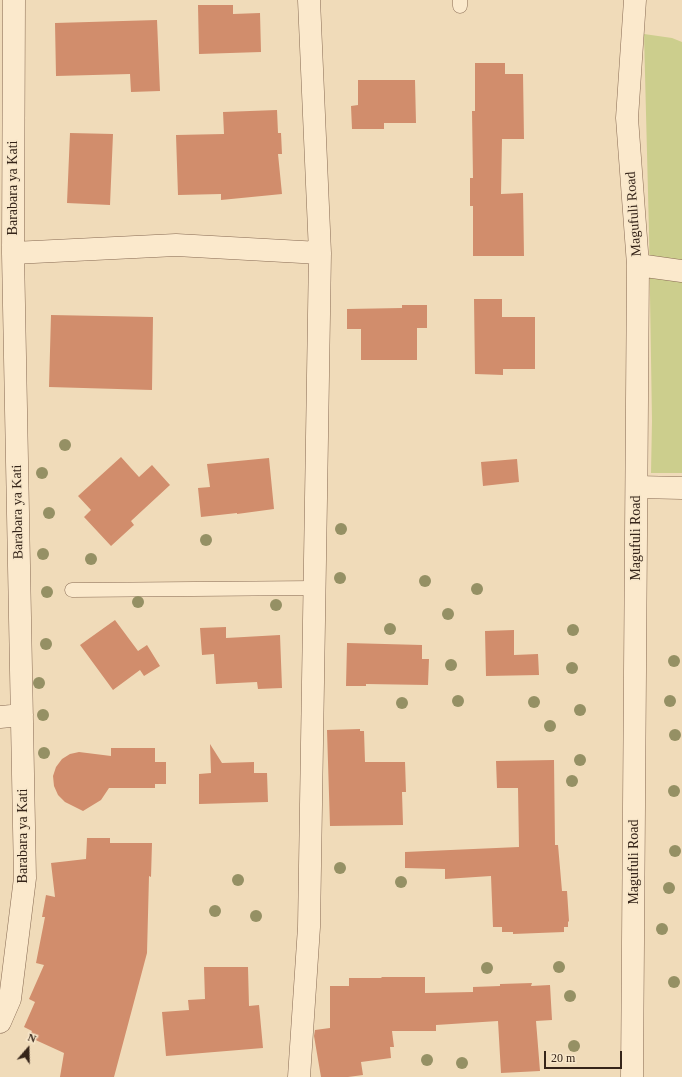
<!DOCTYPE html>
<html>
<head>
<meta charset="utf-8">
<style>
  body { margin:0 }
  #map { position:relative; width:682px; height:1077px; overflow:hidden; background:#f0dbb9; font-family:"Times New Roman",serif }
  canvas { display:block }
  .north { position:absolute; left:8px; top:1029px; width:40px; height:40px; -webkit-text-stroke:3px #f7e6c9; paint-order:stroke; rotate:20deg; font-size:11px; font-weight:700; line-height:16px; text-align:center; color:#352419 }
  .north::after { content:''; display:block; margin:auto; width:14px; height:18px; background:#352419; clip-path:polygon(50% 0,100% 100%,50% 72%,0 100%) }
  .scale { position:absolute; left:544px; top:1051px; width:78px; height:18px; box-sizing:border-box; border:2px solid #352419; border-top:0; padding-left:5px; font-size:12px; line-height:14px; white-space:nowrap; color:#352419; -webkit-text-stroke:3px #f7e6c9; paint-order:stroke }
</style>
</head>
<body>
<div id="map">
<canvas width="682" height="1077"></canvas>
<div class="north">N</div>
<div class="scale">20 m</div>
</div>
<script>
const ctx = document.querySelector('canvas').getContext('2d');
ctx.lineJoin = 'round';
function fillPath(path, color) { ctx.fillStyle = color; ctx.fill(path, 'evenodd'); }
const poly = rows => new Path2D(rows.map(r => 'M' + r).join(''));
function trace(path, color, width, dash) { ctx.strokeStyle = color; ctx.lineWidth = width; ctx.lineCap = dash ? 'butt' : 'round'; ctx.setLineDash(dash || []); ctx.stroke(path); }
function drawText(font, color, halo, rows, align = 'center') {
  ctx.font = font + ' "Times New Roman",serif'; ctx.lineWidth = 3; ctx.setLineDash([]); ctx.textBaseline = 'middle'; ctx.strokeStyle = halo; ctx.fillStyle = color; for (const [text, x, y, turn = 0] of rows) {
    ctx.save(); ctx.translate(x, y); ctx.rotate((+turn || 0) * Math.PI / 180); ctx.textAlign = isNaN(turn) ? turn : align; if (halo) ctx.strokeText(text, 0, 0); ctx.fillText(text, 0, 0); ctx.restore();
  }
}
const green = poly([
  [644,34,672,38,682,42,682,473,651,473,652,421,649,232]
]);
const building = poly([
  [198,5,233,5,233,14,260,13,261,52,199,54],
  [157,20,160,91,131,92,130,74,56,76,55,23],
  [475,63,505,63,505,74,523,74,524,139,502,139,501,194,523,193,524,256,473,256,473,206,470,206,470,178,473,178,472,111,475,111],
  [358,80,415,80,416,123,384,123,384,129,352,129,351,106,358,105],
  [277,110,278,133,281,133,282,154,278,154,282,194,221,200,221,194,178,195,176,135,224,134,223,112],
  [70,133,113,134,110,205,67,203],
  [474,299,502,299,502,317,535,317,535,369,503,369,503,375,475,374],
  [402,305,427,305,427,328,417,328,417,360,361,360,361,329,347,329,347,309,402,308],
  [51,315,153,317,152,390,49,387],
  [121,457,139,477,152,465,170,485,131,521,134,525,111,546,84,517,91,510,78,496],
  [269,458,274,509,237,514,237,513,201,517,198,488,210,487,207,464],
  [517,459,519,482,483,486,481,462],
  [115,620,138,651,147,645,160,666,144,676,140,670,113,690,80,645],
  [226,627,226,638,280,635,282,688,258,689,257,682,216,684,214,654,202,655,200,628],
  [514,630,514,655,538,654,539,675,486,676,485,631],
  [347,643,422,645,422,659,429,659,428,685,366,684,366,686,346,686],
  [360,729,360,731,364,731,365,762,405,762,406,792,402,792,403,825,330,826,327,730],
  [210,744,222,763,254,762,254,773,267,773,268,802,199,804,199,774,211,773],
  [111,748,155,748,155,762,166,762,166,784,155,784,155,788,109,788,101,800,83,811,65,802,58,795,54,786,53,776,56,767,62,759,70,754,79,752,111,756],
  [554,760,555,845,558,845,562,891,567,891,569,921,568,922,568,927,564,927,564,932,513,934,513,932,502,932,502,927,493,927,491,876,445,879,445,869,405,868,405,852,519,847,518,788,497,788,496,761],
  [87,838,110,838,110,843,152,843,151,877,149,876,147,953,114,1077,60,1077,64,1053,29,1037,32,1031,24,1027,35,1002,29,999,44,965,36,963,45,917,42,917,46,895,55,897,51,863,86,859],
  [204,967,248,967,249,1006,259,1005,263,1048,166,1056,162,1012,189,1010,188,1000,205,999],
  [381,977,425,977,425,993,473,992,473,987,500,986,500,984,532,983,531,986,550,985,552,1020,536,1021,540,1071,501,1073,498,1021,436,1025,436,1031,392,1031,394,1047,390,1047,391,1058,361,1062,363,1075,348,1077,321,1077,314,1036,315,1030,330,1028,330,986,349,986,349,978,382,978]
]);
const lane = poly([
  [460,6,460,0],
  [72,590,315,588]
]);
const street = poly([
  [13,253,176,245,320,253],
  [638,265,682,271],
  [637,487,682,488],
  [0,717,22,715],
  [0,1022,10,999,25,878,13,253,14,0],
  [299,1077,309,927,320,253,309,0],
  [632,1077,638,265,627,118,635,0]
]);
const trees = [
  [65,445],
  [42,473],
  [49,513],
  [341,529],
  [206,540],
  [43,554],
  [91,559],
  [340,578],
  [425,581],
  [477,589],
  [47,592],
  [138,602],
  [276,605],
  [448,614],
  [390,629],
  [573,630],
  [46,644],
  [674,661],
  [451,665],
  [572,668],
  [39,683],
  [458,701],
  [670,701],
  [534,702],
  [402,703],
  [580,710],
  [43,715],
  [550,726],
  [675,735],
  [44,753],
  [580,760],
  [572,781],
  [674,791],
  [675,851],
  [340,868],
  [238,880],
  [401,882],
  [669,888],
  [215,911],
  [256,916],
  [662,929],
  [559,967],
  [487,968],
  [674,982],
  [570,996],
  [574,1046],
  [427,1060],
  [462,1063]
];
const streetNames = [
  ["Barabara ya Kati",13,188,-90],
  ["Magufuli Road",634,214,-94],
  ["Barabara ya Kati",18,512,-91],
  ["Magufuli Road",636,538,-90],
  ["Barabara ya Kati",23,836,-90],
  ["Magufuli Road",634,862,-90]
];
fillPath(green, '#ccce8d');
fillPath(building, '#d18d6c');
trace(lane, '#876a53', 15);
trace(street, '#876a53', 23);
trace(lane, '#fbe9cc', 14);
trace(street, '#fbe9cc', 22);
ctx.fillStyle = '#959064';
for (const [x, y] of trees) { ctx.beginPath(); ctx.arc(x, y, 6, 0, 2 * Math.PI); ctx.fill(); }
drawText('14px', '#352419', '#f7e6c9', streetNames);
</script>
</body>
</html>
